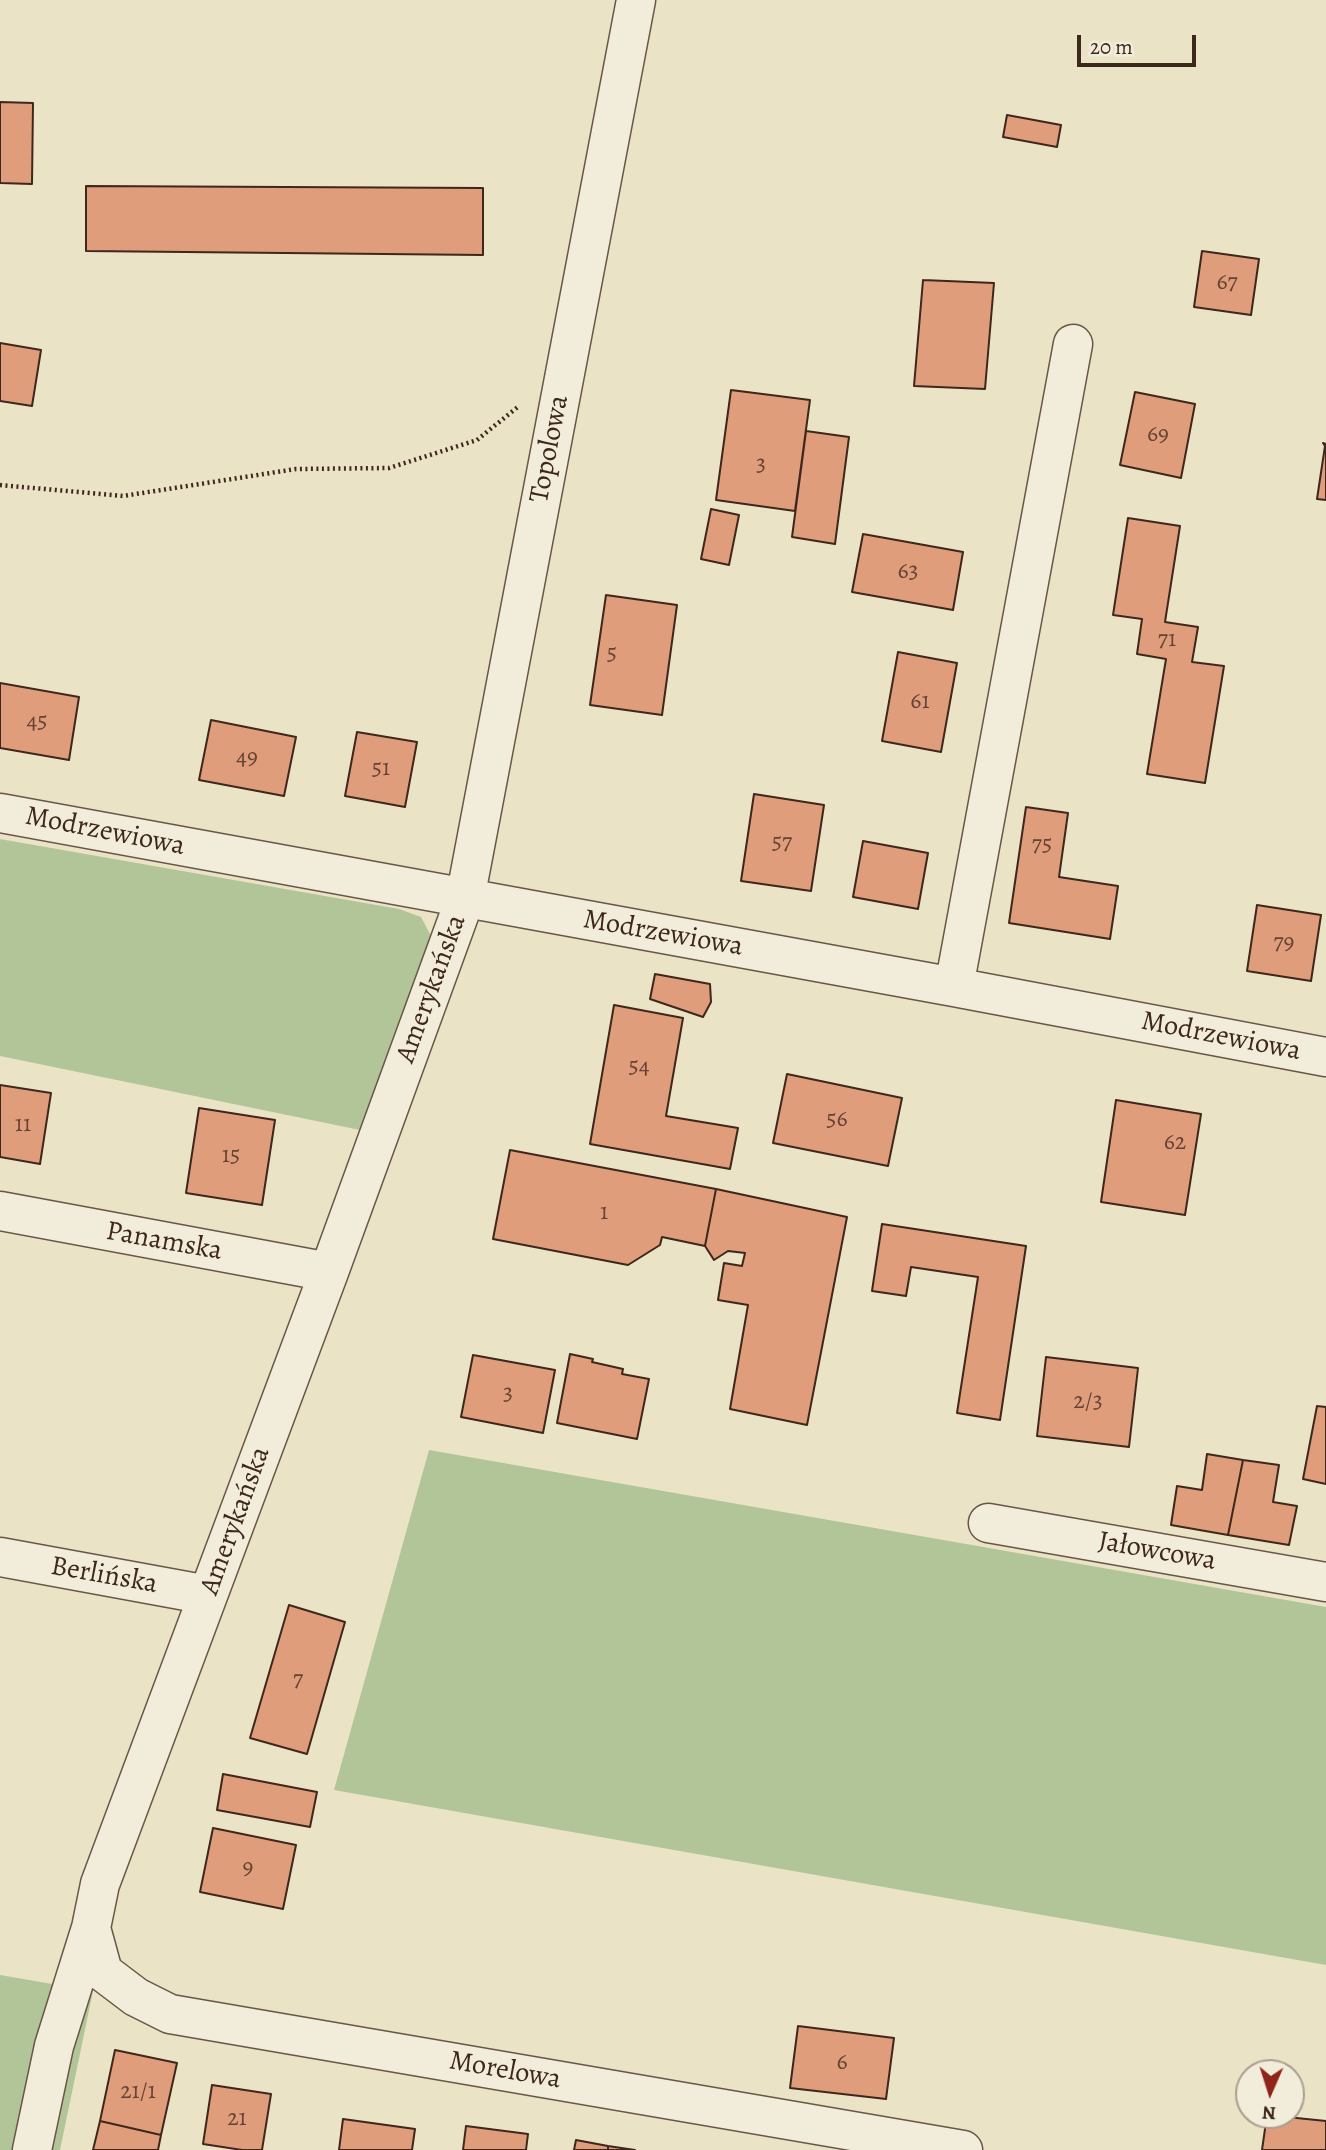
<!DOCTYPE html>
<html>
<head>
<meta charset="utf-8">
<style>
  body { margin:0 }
  #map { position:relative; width:1326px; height:2150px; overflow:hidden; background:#ebe3c6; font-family:Alegreya,serif }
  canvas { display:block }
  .north { position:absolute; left:1235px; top:2059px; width:70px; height:70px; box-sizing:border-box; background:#f2edda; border:2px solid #aa9e8e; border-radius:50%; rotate:183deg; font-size:19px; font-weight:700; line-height:28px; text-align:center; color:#3e271c }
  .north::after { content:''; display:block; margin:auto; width:24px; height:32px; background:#8f2418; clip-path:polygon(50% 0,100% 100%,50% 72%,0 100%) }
  .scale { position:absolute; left:1077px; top:35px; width:119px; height:32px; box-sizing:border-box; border:4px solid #3e271c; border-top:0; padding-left:9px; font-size:21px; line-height:24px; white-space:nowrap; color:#3e271c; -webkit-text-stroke:5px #f2edda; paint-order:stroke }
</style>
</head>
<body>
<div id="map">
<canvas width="1326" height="2150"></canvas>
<div class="north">N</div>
<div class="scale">20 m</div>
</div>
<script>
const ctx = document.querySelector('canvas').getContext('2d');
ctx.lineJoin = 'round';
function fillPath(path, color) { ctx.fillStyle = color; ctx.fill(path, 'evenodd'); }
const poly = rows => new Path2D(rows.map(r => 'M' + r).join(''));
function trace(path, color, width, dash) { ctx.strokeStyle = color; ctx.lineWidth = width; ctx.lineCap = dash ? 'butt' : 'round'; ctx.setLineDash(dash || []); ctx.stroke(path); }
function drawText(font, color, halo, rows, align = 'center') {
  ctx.font = font + ' Alegreya,serif'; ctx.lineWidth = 5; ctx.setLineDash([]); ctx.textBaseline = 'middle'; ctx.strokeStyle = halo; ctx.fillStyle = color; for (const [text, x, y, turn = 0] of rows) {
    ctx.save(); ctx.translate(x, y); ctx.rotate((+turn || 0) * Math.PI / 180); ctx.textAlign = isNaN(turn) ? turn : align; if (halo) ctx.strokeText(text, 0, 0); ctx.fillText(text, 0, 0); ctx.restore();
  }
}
const green = poly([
  [0,839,399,909,421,917,430,934,433,956,360,1130,0,1056],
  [429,1450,1326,1607,1326,1965,334,1790],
  [0,1975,93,1991,60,2150,0,2150]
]);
const building = poly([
  [0,102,33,103,32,184,0,183,0,102],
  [1007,115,1061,125,1057,147,1003,137,1007,115],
  [86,186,483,188,483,255,86,251,86,186],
  [1202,251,1259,259,1251,315,1194,307,1202,251],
  [923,280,994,283,985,389,914,386,923,280],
  [0,343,41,350,32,406,0,401,0,343],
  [731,390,810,400,795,511,716,500,731,390],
  [1135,392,1195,404,1181,478,1120,465,1135,392],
  [806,431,849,437,835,544,792,537,806,431],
  [1323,443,1326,444,1326,500,1317,499,1325,446,1323,443],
  [711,509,739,515,729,565,701,559,711,509],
  [1128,518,1180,526,1165,622,1198,627,1192,662,1224,666,1205,783,1147,774,1166,659,1137,654,1142,619,1113,615,1128,518],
  [863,534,963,552,953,610,852,592,863,534],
  [606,595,677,605,662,715,590,705,606,595],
  [898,652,957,663,941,752,882,741,898,652],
  [0,683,79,697,69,760,0,748,0,683],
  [211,720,296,737,284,796,199,780,211,720],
  [357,732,417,742,405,807,345,796,357,732],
  [754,794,824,805,811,891,741,881,754,794],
  [1026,807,1068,813,1059,877,1118,886,1110,939,1009,923,1026,807],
  [863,841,928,853,918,909,853,897,863,841],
  [1257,905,1321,915,1311,981,1247,971,1257,905],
  [655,974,710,984,711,1002,703,1017,650,999,655,974],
  [614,1005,683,1018,666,1116,738,1128,730,1169,590,1144,614,1005],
  [787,1074,902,1098,888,1166,773,1143,787,1074],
  [0,1085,51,1093,40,1164,0,1157,0,1085],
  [1116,1100,1201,1114,1185,1215,1101,1202,1116,1100],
  [199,1108,275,1120,262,1205,186,1193,199,1108],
  [510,1150,716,1189,705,1246,662,1237,660,1245,628,1265,493,1239,510,1150],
  [716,1189,847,1217,807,1425,730,1409,748,1305,718,1300,724,1263,742,1266,745,1253,728,1251,714,1260,705,1246,716,1189],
  [882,1224,1026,1246,1000,1420,957,1413,978,1277,911,1267,906,1296,872,1291,882,1224],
  [570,1354,593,1359,592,1362,623,1369,622,1374,649,1379,637,1439,557,1423,570,1354],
  [473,1355,555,1370,543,1433,461,1417,473,1355],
  [1046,1357,1138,1368,1129,1447,1037,1436,1046,1357],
  [1317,1406,1326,1407,1326,1484,1303,1479,1317,1406],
  [1207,1454,1243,1460,1228,1535,1171,1525,1177,1486,1202,1490,1207,1454],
  [1243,1460,1279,1465,1273,1502,1297,1506,1289,1545,1228,1535,1243,1460],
  [289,1605,345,1622,307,1754,250,1738,289,1605],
  [223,1774,317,1792,310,1827,217,1810,223,1774],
  [213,1828,296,1845,283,1909,200,1892,213,1828],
  [798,2026,894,2038,886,2099,790,2088,798,2026],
  [115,2050,177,2063,161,2135,100,2121,115,2050],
  [212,2085,271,2094,262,2150,242,2150,203,2144,212,2085],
  [1267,2115,1326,2121,1326,2150,1262,2150,1267,2115],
  [343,2119,415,2129,412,2150,339,2150,343,2119],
  [100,2121,161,2135,158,2150,93,2150,100,2121],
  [466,2126,528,2134,526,2150,463,2150,466,2126],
  [576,2140,608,2146,608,2150,574,2150,576,2140],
  [608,2146,635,2150,608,2150,608,2146]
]);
const path = poly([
  [0,485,123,496,296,469,389,468,477,440,519,406]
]);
const minor = poly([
  [0,813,954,987,1326,1057],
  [954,987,1073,344],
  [0,1211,329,1272],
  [988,1523,1326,1582],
  [0,1557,208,1595],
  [91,1928,103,1972,136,1997,170,2014,963,2150],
  [32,2150,54,2046,91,1928,100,1884,329,1272,465,899,636,0]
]);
const numberNames = [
  ["67",1227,283],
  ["69",1158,435],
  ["3",761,465],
  ["63",908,572],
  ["71",1167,640],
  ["5",612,654],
  ["61",920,702],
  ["45",37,722],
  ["49",247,758],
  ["51",381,769],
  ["57",782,843],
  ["75",1042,845],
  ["79",1284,943],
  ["54",639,1067],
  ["56",837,1120],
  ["11",23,1125],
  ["62",1175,1143],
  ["15",231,1156],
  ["1",604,1213],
  ["3",508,1394],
  ["2/3",1088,1402],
  ["7",298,1680],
  ["9",248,1868],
  ["6",842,2063],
  ["21/1",138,2092],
  ["21",237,2119]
];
const streetNames = [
  ["Topolowa",550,449,-79],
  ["Modrzewiowa",105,832,11],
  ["Modrzewiowa",663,934,10],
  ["Amerykańska",432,989,-70],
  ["Modrzewiowa",1221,1037,11],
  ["Panamska",164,1242,10],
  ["Amerykańska",236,1521,-70],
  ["Jałowcowa",1157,1552,10],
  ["Berlińska",104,1576,10],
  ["Morelowa",505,2071,10]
];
fillPath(green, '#b2c599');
fillPath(building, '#e09d7c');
trace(building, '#3e271c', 2);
trace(minor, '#695646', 41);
trace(path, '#3e271c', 4.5, [2, 3.5]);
trace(minor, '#f2edda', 38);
drawText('24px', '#664434', null, numberNames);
drawText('28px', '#3e271c', '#f2edda', streetNames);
</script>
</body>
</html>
